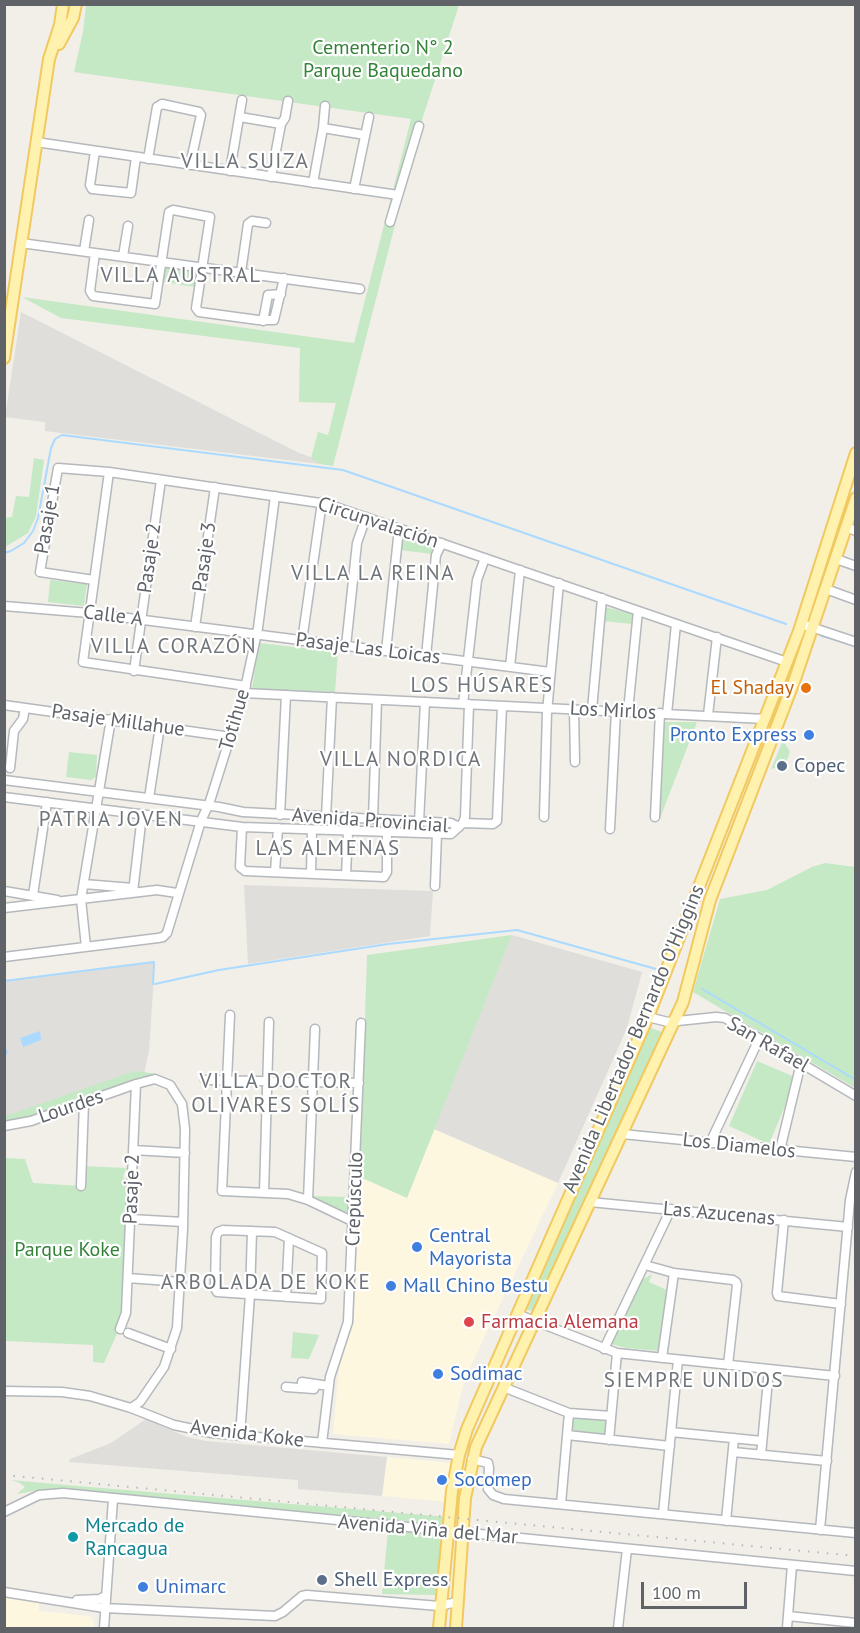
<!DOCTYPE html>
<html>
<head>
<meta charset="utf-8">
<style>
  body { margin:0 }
  #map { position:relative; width:860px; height:1633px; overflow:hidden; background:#f1efe8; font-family:"PT Sans",sans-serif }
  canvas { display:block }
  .frame { position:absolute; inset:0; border:6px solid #5f6368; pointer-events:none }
  .scale { position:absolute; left:641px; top:1582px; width:106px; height:27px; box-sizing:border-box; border:3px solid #5f6368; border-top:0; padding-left:8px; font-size:18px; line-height:21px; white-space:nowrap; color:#5f6368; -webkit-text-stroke:4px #fff; paint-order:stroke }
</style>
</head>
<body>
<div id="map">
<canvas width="860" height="1633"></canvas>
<div class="frame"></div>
<div class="scale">100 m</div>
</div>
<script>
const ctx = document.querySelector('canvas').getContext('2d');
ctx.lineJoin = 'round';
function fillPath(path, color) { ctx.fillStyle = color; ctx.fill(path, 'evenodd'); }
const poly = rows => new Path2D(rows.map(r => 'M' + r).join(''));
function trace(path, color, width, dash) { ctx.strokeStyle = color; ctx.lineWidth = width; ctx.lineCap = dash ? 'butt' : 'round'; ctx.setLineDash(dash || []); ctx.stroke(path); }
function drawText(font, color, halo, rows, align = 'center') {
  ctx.font = font + ' "PT Sans",sans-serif'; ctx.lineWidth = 4.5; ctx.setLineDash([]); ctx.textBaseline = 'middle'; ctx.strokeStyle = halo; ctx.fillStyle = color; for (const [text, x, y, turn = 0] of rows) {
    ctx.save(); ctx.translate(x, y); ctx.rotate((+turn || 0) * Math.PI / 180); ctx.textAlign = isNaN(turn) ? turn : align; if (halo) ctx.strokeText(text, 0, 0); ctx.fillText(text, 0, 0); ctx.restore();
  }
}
const commercial = poly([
  [434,1129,558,1183,465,1378,449,1444,333,1434,339,1368,354,1321,360,1177,407,1198],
  [387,1457,452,1463,449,1502,382,1496],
  [5,1595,39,1599,39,1611,90,1616,94,1621,94,1628,5,1628]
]);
const industrial = poly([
  [21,312,297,452,321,461,320,464,45,431,45,422,5,417],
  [244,885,433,891,430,936,248,964],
  [512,935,642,972,627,1028,558,1183,434,1129],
  [155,961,149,1051,143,1078,5,1123,5,980],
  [146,1419,187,1437,206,1441,387,1457,382,1496,298,1489,298,1480,69,1462,70,1459,111,1443]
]);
const green = poly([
  [86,5,459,5,422,120,333,466,320,464,311,458,318,432,328,435,336,403,299,402,300,348,61,318,22,297,354,343,411,119,74,72,83,32],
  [164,266,197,271,195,287,162,282],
  [34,458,44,460,36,516,28,533,5,547,5,518,12,517,16,496,29,497],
  [405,536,436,546,432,554,400,550,402,540],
  [50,580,87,584,84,606,48,602],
  [605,607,632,614,632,624,604,621],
  [259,643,338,652,335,692,252,689],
  [663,722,697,722,659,821],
  [783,740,790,752,785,765,771,769],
  [69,752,97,755,96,777,91,780,66,777],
  [825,863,855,867,855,1088,693,992,720,899,767,890,812,867],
  [512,935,407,1198,360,1177,367,955],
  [648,1027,665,1033,535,1311,527,1310],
  [757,1061,797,1078,769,1144,729,1126],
  [135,1071,158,1074,29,1118,5,1123,5,1116],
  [4,1158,25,1159,33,1183,81,1186,82,1166,126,1168,123,1177,132,1186,126,1313,104,1363,93,1362,93,1345,5,1341],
  [312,1196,350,1197,349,1214],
  [652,1274,649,1282,669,1291,660,1351,626,1348,611,1344,642,1280],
  [293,1332,319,1335,309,1359,291,1358],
  [572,1416,609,1418,607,1436,571,1433],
  [11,1480,66,1485,447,1517,446,1523,441,1524,69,1491,40,1492,39,1490,17,1494,25,1487,20,1483],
  [388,1530,438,1534,442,1544,435,1595,382,1594]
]);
const water = poly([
  [40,1031,41,1040,23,1047,20,1038]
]);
const stream = poly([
  [4,553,11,551,24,543,33,531,38,518,51,448,55,439,62,435,343,470,786,624],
  [822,636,856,646],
  [4,981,154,962,153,984],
  [155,984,219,970,388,944,517,930,656,969],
  [702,989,856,1080],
  [4,1045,7,1053,4,1055]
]);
const minor = poly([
  [240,117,281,124],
  [323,128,365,135],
  [36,142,398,195],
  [95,151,90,185,92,189,131,193,136,157],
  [148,159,157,107,162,104,199,112,201,115,190,165],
  [230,171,242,100],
  [271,177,281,124,285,118,288,101],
  [313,183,323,128,325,106],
  [354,189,369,117],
  [390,222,419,126],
  [21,243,360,289],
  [84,251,89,220],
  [95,253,90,291,93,296,155,304,169,212,173,210,210,217,196,308,199,312,258,320,274,320,284,278],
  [123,256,128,226],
  [241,272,248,224,252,221,266,223],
  [263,321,268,295,281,294],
  [109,472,83,662,246,686],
  [846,527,856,531],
  [836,559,856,566],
  [94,580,40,572,58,468,109,472,327,504,787,662],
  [826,589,856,600],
  [4,606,89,613,550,672],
  [801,625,808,626,856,642],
  [195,627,215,487],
  [302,641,322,502],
  [346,646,357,543,366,517],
  [386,651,398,538,404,530],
  [426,656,436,555,442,543],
  [510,667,520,570],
  [134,671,161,480],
  [244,693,765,719],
  [463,704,477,580,485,558],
  [4,705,231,737],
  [574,709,575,762],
  [592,710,602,598],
  [628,711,638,611],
  [667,714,676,624],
  [708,715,717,637],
  [10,768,14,731,23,719,25,708],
  [4,780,219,807,243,812,451,823,459,827],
  [4,797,242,827,451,834,463,823,465,817,469,704],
  [149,798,160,726],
  [280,815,286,695],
  [326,817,332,697],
  [544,817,547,712,559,583],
  [655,817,660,713],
  [373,819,377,700],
  [419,822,425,702],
  [463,823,493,824,497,821,502,706],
  [242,827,240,867,245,871,384,877,387,872,387,833],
  [610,829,616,711],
  [275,872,278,828],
  [311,874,312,830],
  [346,875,348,832],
  [84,884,133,888],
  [435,886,437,834],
  [4,891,57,900],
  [133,892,142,815],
  [33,895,47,802],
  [4,908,157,890,177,893],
  [86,947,81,899,111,719],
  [4,957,158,938,163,937,167,933,201,821,210,801,244,693,258,628,275,496],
  [230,1015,222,1191,288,1194,308,1200,354,1222],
  [648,1017,668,1022,716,1017,725,1018,856,1096],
  [205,1080,359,1083],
  [4,1126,31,1121,136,1084,155,1079,170,1085,182,1104,185,1129,183,1229,177,1328,164,1367,140,1402,131,1408],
  [622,1134,856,1157],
  [710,1143,759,1039],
  [133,1150,185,1153],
  [780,1150,801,1063],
  [81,1186,84,1102],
  [264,1193,269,1022],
  [308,1200,315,1029],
  [590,1202,848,1227],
  [131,1219,183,1222],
  [784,1220,777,1293,778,1296,841,1304],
  [223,1230,275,1232,322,1253,321,1299,217,1292,215,1288,216,1237,218,1232,223,1230],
  [645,1265,674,1273,733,1280,736,1282,737,1285,728,1365],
  [128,1278,181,1282],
  [286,1297,289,1238],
  [517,1314,617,1353,835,1376],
  [120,1329,126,1313,136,1084],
  [128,1333,171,1349],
  [604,1349,671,1209],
  [662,1358,674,1273],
  [302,1382,329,1386],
  [286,1387,314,1389,316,1384],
  [503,1387,569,1413,611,1416],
  [4,1391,62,1392,90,1396,131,1408,174,1425,212,1433,459,1455],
  [671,1432,762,1441],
  [567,1435,670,1446],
  [240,1436,250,1295,252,1231],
  [609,1440,617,1353],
  [322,1443,330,1377,348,1322,361,1023],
  [733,1452,827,1461],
  [761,1455,769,1369],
  [472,1459,488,1463,489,1468,488,1489,493,1495,504,1499,856,1533],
  [561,1504,569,1413],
  [4,1512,39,1495,63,1493,856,1571],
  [663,1514,678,1360],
  [726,1521,734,1438],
  [820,1530,850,1200,856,1172],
  [4,1592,104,1608,275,1616,283,1612,302,1596,307,1595,439,1606,457,1602],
  [77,1600,100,1599,105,1596],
  [788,1616,856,1623],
  [104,1628,113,1499],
  [618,1628,627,1549],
  [787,1628,792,1565]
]);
const major = poly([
  [59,44,73,18,76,4],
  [4,358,49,59,60,25,63,4],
  [439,1628,452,1491,459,1455,467,1429,648,1017,799,631,856,453],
  [456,1628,465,1498,476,1447,683,1002,710,900,795,679,856,498]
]);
const rail = poly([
  [4,1475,856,1556]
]);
const markers = [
  [806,688,6,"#e8710a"],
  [809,735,6,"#3f7fe0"],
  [782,766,6,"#5c6f8a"],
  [417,1247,6,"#3f7fe0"],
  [391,1286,6,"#3f7fe0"],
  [469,1322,6,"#e0444e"],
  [438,1374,6,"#3f7fe0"],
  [442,1480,6,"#3f7fe0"],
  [73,1537,6,"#0f9aa8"],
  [322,1580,6,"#5c6f8a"],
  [143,1587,6,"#3f7fe0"]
];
const parkNames = [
  ["Cementerio N° 2",383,48],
  ["Parque Baquedano",383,71],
  ["Parque Koke",67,1250]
];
const streetNames = [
  ["Pasaje 1",48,519,-80],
  ["Circunvalación",378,523,18],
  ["Pasaje 3",205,557,-82],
  ["Pasaje 2",150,558,-82],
  ["Calle A",113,616,7],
  ["Pasaje Las Loicas",368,649,7],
  ["Los Mirlos",613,711,3],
  ["Totihue",235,720,-74],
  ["Pasaje Millahue",118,721,8],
  ["Avenida Provincial",370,821,4],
  ["Avenida Libertador Bernardo O'Higgins",634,1039,-67],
  ["San Rafael",768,1045,30],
  ["Lourdes",71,1107,-19],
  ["Los Diamelos",739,1146,6],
  ["Pasaje 2",132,1189,-88],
  ["Crepúsculo",355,1199,-88],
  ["Las Azucenas",719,1214,5],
  ["Avenida Koke",247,1434,7],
  ["Avenida Viña del Mar",428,1530,5]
];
const foodNames = [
  ["El Shaday",794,688]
];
const shopNames = [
  ["Pronto Express",797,735,"right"],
  ["Central",429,1236],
  ["Mayorista",429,1259],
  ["Mall Chino Bestu",403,1286],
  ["Sodimac",450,1374],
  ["Socomep",454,1480],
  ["Unimarc",155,1587]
];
const serviceNames = [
  ["Copec",794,766],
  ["Shell Express",334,1580]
];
const healthNames = [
  ["Farmacia Alemana",481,1322]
];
const cultureNames = [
  ["Mercado de",85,1526],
  ["Rancagua",85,1549]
];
const neighbourhoodNames = [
  ["VILLA SUIZA",245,162],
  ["VILLA AUSTRAL",181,276],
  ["VILLA LA REINA",373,574],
  ["VILLA CORAZÓN",174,647],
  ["LOS HÚSARES",482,686],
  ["VILLA NORDICA",401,760],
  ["PATRIA JOVEN",111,820],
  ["LAS ALMENAS",328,849],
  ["VILLA DOCTOR",276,1082],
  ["OLIVARES SOLÍS",276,1106],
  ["ARBOLADA DE KOKE",266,1283],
  ["SIEMPRE UNIDOS",694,1381]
];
fillPath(commercial, '#fef7e0');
fillPath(industrial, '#e0deda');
fillPath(green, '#c5e8c5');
fillPath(water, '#aadaff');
trace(stream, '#aadaff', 2);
trace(minor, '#b5b8bc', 11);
trace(major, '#f2c960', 14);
trace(minor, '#fff', 8);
trace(major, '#fff2af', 10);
trace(rail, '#b6b7b8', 2, [1.5, 8]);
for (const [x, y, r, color] of markers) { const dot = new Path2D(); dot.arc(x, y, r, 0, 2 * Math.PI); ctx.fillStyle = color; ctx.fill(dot); trace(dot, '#fff', 2); }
drawText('20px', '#348238', '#fff', parkNames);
drawText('20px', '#5f6368', '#fff', streetNames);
drawText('20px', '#c56008', '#fff', foodNames, 'right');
drawText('20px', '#366cbe', '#fff', shopNames, 'left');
drawText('20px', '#4e5e75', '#fff', serviceNames, 'left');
drawText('20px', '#be3a42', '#fff', healthNames, 'left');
drawText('20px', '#0d838f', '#fff', cultureNames, 'left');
ctx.letterSpacing = '1.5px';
drawText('21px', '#70757a', '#fff', neighbourhoodNames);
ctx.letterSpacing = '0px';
</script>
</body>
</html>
